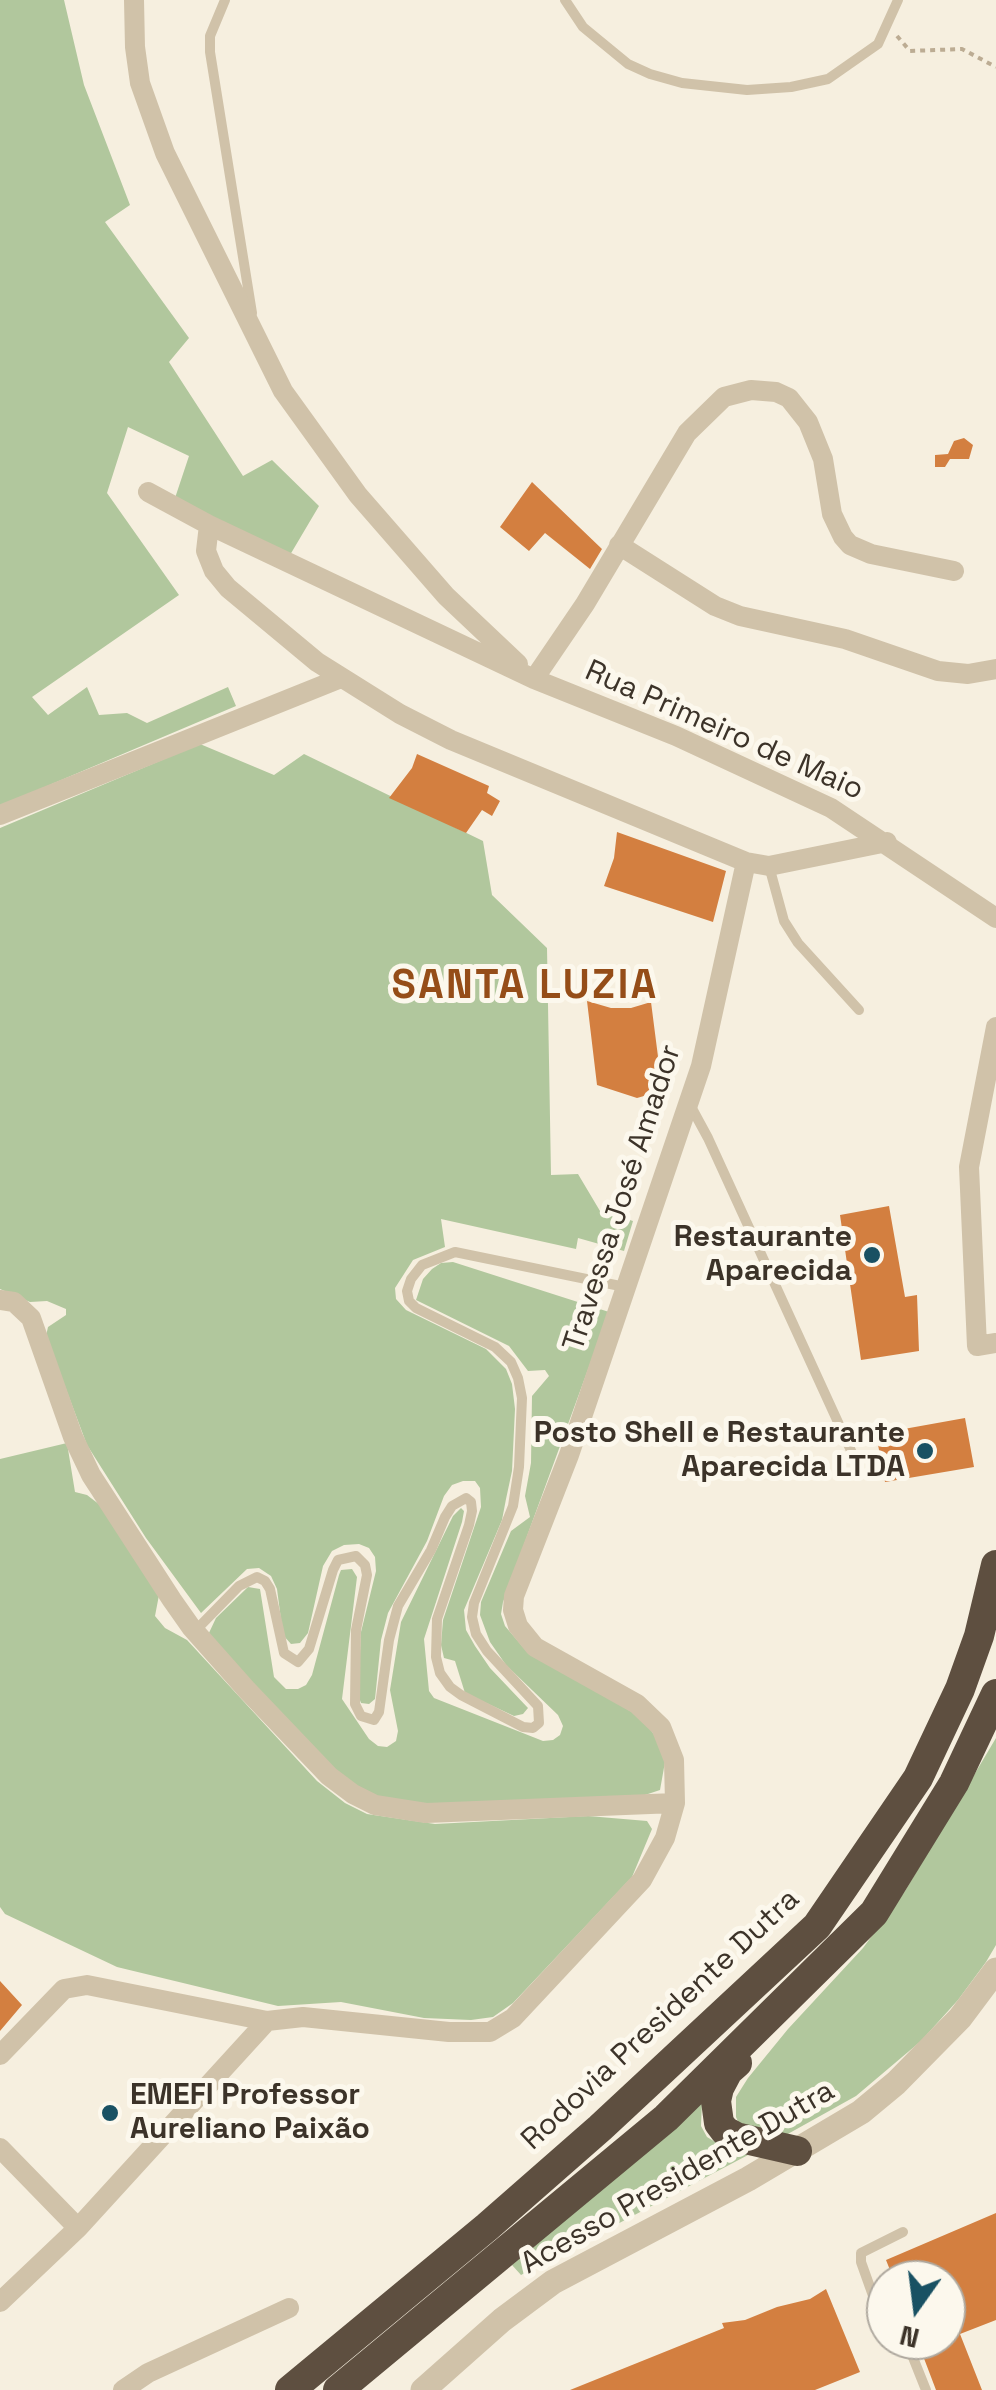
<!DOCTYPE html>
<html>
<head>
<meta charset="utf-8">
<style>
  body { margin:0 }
  #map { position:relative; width:996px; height:2390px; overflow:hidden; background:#f6efdf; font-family:"Space Grotesk",sans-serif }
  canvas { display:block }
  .north { position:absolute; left:866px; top:2260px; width:100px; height:100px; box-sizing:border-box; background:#fcf8ed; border:2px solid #afa99f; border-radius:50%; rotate:194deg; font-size:28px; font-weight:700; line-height:40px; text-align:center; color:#3c3329 }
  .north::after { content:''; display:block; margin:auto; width:35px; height:45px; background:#195163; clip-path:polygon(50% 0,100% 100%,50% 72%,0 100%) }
</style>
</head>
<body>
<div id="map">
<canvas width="996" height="2390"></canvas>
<div class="north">N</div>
</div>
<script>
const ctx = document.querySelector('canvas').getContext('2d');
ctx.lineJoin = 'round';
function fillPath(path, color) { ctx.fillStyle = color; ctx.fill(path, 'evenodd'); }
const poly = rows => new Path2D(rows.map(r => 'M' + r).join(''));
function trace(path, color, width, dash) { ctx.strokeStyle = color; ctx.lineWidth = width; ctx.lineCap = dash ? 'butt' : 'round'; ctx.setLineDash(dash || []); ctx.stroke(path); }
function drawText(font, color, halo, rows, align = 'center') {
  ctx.font = font + ' "Space Grotesk",sans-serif'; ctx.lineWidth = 10; ctx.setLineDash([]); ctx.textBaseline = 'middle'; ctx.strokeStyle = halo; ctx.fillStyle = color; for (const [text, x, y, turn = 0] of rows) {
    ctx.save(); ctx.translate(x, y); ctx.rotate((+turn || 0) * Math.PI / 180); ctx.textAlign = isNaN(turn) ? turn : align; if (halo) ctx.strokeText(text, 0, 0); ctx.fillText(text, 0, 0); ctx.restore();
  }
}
const green = poly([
  [0,0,64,0,84,85,130,205,105,222,189,338,169,362,243,476,272,460,319,506,290,555,175,498,189,456,128,427,107,493,179,595,32,697,48,715,87,687,99,715,127,713,147,723,228,687,236,706,0,806],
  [200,744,274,775,304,754,483,841,492,895,547,948,551,1175,578,1174,600,1211,633,1221,624,1251,578,1238,576,1249,441,1219,445,1247,413,1260,395,1288,396,1299,406,1310,486,1349,506,1369,512,1384,515,1409,512,1471,506,1499,502,1520,464,1610,466,1630,475,1646,490,1668,528,1708,523,1714,514,1716,465,1693,455,1661,444,1658,441,1645,443,1620,481,1507,480,1488,475,1481,463,1481,452,1485,444,1496,427,1541,388,1613,381,1640,375,1699,369,1704,361,1703,358,1695,361,1632,376,1571,375,1557,369,1548,359,1544,344,1545,332,1551,323,1566,308,1633,300,1643,291,1644,283,1635,277,1589,271,1576,259,1568,247,1569,201,1613,146,1538,87,1445,46,1336,48,1327,66,1315,66,1309,47,1301,30,1302,0,1289,0,828],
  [453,1262,609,1312,503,1602,501,1614,505,1626,523,1647,642,1718,661,1744,665,1762,660,1790,645,1795,432,1805,383,1798,363,1791,331,1767,208,1635,216,1618,248,1587,260,1589,274,1677,286,1689,298,1689,306,1685,312,1675,339,1575,341,1570,352,1569,357,1577,342,1699,369,1739,378,1746,387,1747,396,1741,398,1731,390,1690,401,1622,453,1516,461,1508,464,1511,462,1522,424,1639,429,1691,434,1698,543,1741,553,1740,560,1735,563,1726,558,1715,506,1665,490,1642,480,1615,481,1602,511,1531,530,1517,525,1496,531,1463,532,1396,549,1376,545,1370,528,1371,509,1346,416,1300,423,1279,432,1269,441,1263],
  [67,1443,75,1492,87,1495,100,1505,159,1595,155,1616,165,1628,187,1640,317,1781,345,1803,367,1814,435,1824,588,1816,647,1821,652,1829,632,1877,513,2003,493,2017,471,2020,424,2018,341,2002,278,2006,117,1967,5,1914,0,1907,0,1459],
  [996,1738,996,1945,986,1962,958,2000,921,2041,856,2096,777,2140,741,2128,736,2117,736,2097,748,2078,788,2029,863,1948,905,1891],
  [702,2102,701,2126,707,2137,722,2146,748,2155,521,2275,512,2265]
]);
const building = poly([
  [964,438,973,445,969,459,950,459,945,467,935,467,935,455,948,454,954,441],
  [532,482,602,549,590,569,545,533,529,551,500,527],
  [417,754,489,786,487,793,500,801,492,816,482,810,466,833,389,798,412,768],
  [617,832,726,871,713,922,604,886,614,858],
  [587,1001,611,1008,631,1008,651,1002,661,1080,651,1094,637,1098,597,1085],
  [889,1206,905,1297,917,1295,919,1351,861,1360,840,1215],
  [965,1418,974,1467,885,1482,876,1434],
  [0,1981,22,2005,0,2031],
  [996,2213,996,2320,960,2334,982,2390,936,2390,917,2340,946,2340,946,2280,894,2280,886,2260],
  [826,2289,860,2372,815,2390,570,2390,724,2328,722,2323,745,2320,777,2307,810,2299]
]);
const path = poly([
  [897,36,910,51,962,49,996,67]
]);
const service = poly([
  [225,0,210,36,210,52,252,313],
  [565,0,583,27,628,64,650,74,682,83,747,90,791,87,828,79,878,44,898,0],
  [769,866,784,921,798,943,859,1010],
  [689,1103,708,1138,853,1455],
  [195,1631,239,1586,257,1577,265,1581,270,1589,284,1653,298,1662,309,1649,333,1570,338,1560,356,1556,365,1565,367,1575,356,1630,355,1704,361,1716,374,1720,379,1712,389,1640,398,1606,431,1550,445,1517,452,1506,466,1498,471,1502,472,1511,469,1525,437,1619,436,1657,440,1673,450,1687,461,1695,523,1727,533,1728,539,1723,538,1706,487,1651,476,1634,472,1617,474,1603,513,1506,519,1467,522,1398,518,1378,511,1362,495,1347,416,1308,409,1301,407,1291,411,1279,422,1265,455,1252,625,1287],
  [886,2316,876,2304,861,2262,861,2253,903,2232],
  [906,2340,926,2390]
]);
const minor = poly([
  [134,0,135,47,140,83,165,153,283,391,358,495,446,596,518,664],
  [148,492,209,525,534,679,676,736,831,808,996,918],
  [209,525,206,551,214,571,228,588,317,662,400,714,451,740,746,862,769,866,887,842],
  [619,545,715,606,740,616,845,639,938,671,968,674,996,669],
  [534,679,585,604,687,433,724,397,751,390,776,392,789,398,808,422,823,459,832,514,843,537,850,545,871,554,954,571],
  [0,815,341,678],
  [996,1027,969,1167,977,1346,996,1343],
  [0,1300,14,1302,31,1318,73,1437,91,1475,172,1600,191,1627,246,1689,329,1776,353,1794,375,1805,426,1813,675,1803],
  [0,2055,64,1989,87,1985,267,2021,303,2017,449,2032,490,2032,513,2018,642,1880,665,1838,675,1803,674,1760,661,1727,637,1704,535,1647,518,1626,513,1610,514,1596,569,1455,701,1066,746,862],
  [0,2148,78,2228],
  [0,2302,78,2228,267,2021],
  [123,2390,148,2373,289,2308]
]);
const tertiary = poly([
  [423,2390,502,2320,553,2282,748,2179,861,2112,896,2083,960,2018,996,1970]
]);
const motorway = poly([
  [737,2063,728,2071,719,2088,716,2101,719,2123,725,2131,736,2137,797,2151],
  [290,2390,487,2227,600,2128,817,1926,918,1778,960,1689,979,1636,996,1565],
  [338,2390,666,2118,874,1913,954,1783,996,1694]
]);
const markers = [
  [872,1255,10,"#195163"],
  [925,1451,10,"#195163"],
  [110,2113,10,"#195163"]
];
const streetNames = [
  ["Rua Primeiro de Maio",724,731,24],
  ["Travessa José Amador",623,1198,-72],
  ["Rodovia Presidente Dutra",661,2020,-43],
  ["Acesso Presidente Dutra",678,2178,-30]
];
const poiNames = [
  ["Restaurante",852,1238],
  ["Aparecida",852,1272],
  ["Posto Shell e Restaurante",905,1434],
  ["Aparecida LTDA",905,1468],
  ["EMEFI Professor",130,2096,"left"],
  ["Aureliano Paixão",130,2130,"left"]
];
const districtNames = [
  ["SANTA LUZIA",525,987]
];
fillPath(green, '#b1c79d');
fillPath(building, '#d37f40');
trace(path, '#bcac93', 4, [5, 5]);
trace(service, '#d0c2a9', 10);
trace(minor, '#d0c2a9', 20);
trace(tertiary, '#d0c2a9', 25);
trace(motorway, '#5e4f40', 30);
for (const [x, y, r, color] of markers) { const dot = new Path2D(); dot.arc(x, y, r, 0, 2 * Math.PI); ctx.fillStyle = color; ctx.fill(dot); trace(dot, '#fcf8ed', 4); }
drawText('30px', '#3c3329', '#fcf8ed', streetNames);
drawText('bold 30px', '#3c3329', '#fcf8ed', poiNames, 'right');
ctx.letterSpacing = '2.5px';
drawText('bold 40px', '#954d18', '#fcf8ed', districtNames);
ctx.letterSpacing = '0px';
</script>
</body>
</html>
